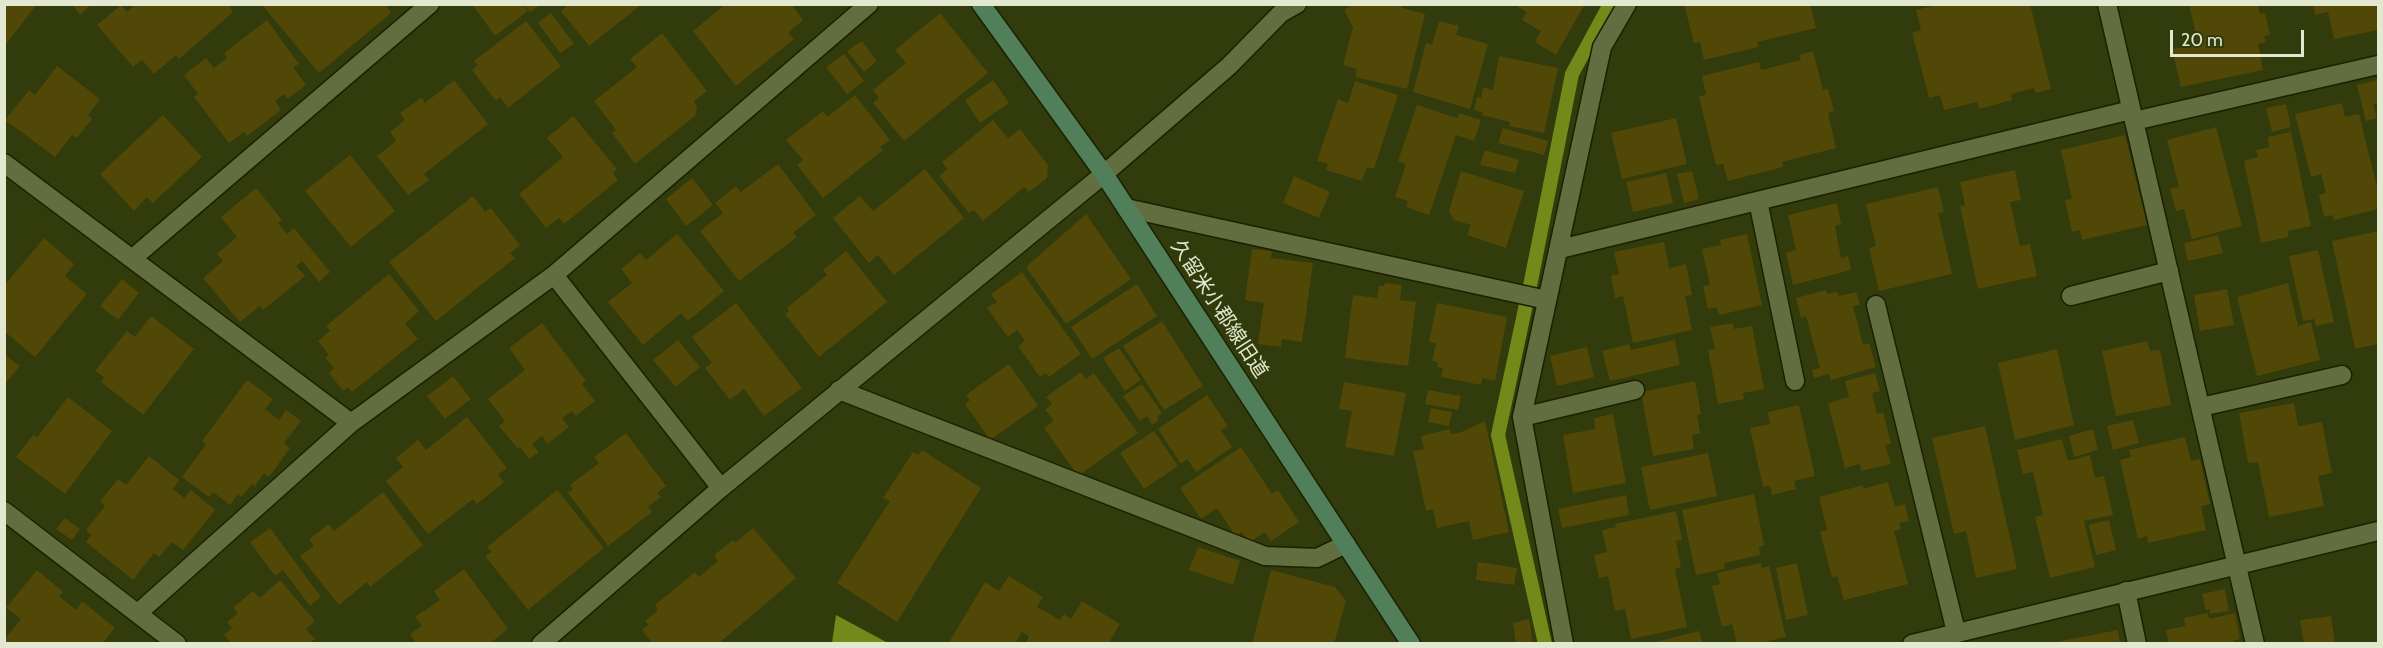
<!DOCTYPE html>
<html>
<head>
<meta charset="utf-8">
<style>
  body { margin:0 }
  #map { position:relative; width:2383px; height:648px; overflow:hidden; background:#313b0b; font-family:Cabin,sans-serif }
  canvas { display:block }
  .frame { position:absolute; inset:0; border:6px solid #e2e9d0; pointer-events:none }
  .scale { position:absolute; left:2170px; top:30px; width:134px; height:27px; box-sizing:border-box; border:3px solid #e2e9d0; border-top:0; padding-left:8px; font-size:18px; line-height:21px; white-space:nowrap; color:#e2e9d0; -webkit-text-stroke:4px #313b0b; paint-order:stroke }
</style>
</head>
<body>
<div id="map">
<canvas width="2383" height="648"></canvas>
<div class="frame"></div>
<div class="scale">20 m</div>
</div>
<script>
const ctx = document.querySelector('canvas').getContext('2d');
ctx.lineJoin = 'round';
function fillPath(path, color) { ctx.fillStyle = color; ctx.fill(path, 'evenodd'); }
const poly = rows => new Path2D(rows.map(r => 'M' + r).join(''));
function trace(path, color, width, dash) { ctx.strokeStyle = color; ctx.lineWidth = width; ctx.lineCap = dash ? 'butt' : 'round'; ctx.setLineDash(dash || []); ctx.stroke(path); }
function drawText(font, color, halo, rows, align = 'center') {
  ctx.font = font + ' Cabin,"Noto Sans JP",sans-serif'; ctx.lineWidth = 5; ctx.setLineDash([]); ctx.textBaseline = 'middle'; ctx.strokeStyle = halo; ctx.fillStyle = color; for (const [text, x, y, turn = 0] of rows) {
    ctx.save(); ctx.translate(x, y); ctx.rotate((+turn || 0) * Math.PI / 180); ctx.textAlign = isNaN(turn) ? turn : align; if (halo) ctx.strokeText(text, 0, 0); ctx.fillText(text, 0, 0); ctx.restore();
  }
}
const water = poly([
  [836,615,888,643,832,643]
]);
const stream = poly([
  [1545,644,1498,435,1531,281,1572,74,1610,4]
]);
const building = poly([
  [4,4,37,4,4,47],
  [72,4,92,4,80,15],
  [136,4,233,4,230,7,233,12,179,59,176,55,154,74,142,60,133,67,97,25,121,5,127,12],
  [265,4,390,4,387,7,391,13,319,73,263,6],
  [472,4,522,4,528,11,495,36],
  [563,4,642,4,589,46,561,11,566,7],
  [726,4,791,4,803,20,788,33,794,39,736,86,693,31],
  [1353,4,1404,4,1402,8,1425,14,1407,89,1355,77,1357,69,1343,65,1353,27,1344,10],
  [1519,4,1585,4,1556,55,1535,42,1541,31,1522,20,1527,12,1518,7],
  [1684,4,1810,4,1816,28,1757,42,1759,47,1704,60,1700,42,1694,43],
  [1940,4,2030,4,2051,89,2036,93,2034,88,2011,94,2012,100,1979,109,1977,102,1944,110,1940,95,1929,98,1912,33,1921,30,1916,10],
  [2189,4,2258,4,2260,14,2265,13,2270,35,2264,36,2266,42,2258,44,2263,70,2181,87,2172,49,2198,44],
  [2313,4,2378,4,2378,30,2334,39,2328,12,2315,15],
  [524,5,540,5,530,12],
  [551,13,574,44,560,53,538,23],
  [940,13,988,73,904,141,873,103,879,98,873,90,906,63,895,50],
  [267,20,299,64,293,67,306,85,287,99,284,94,275,101,281,110,247,136,244,132,229,143,194,97,198,94,184,75,206,58,214,68,227,58,224,53],
  [526,21,561,66,508,108,500,97,496,101,472,70,478,65,474,61],
  [1439,21,1459,26,1456,35,1488,44,1470,109,1413,92,1426,43,1432,45],
  [662,33,707,91,694,101,697,107,695,116,635,164,612,133,616,130,594,101,637,67,630,59],
  [862,41,877,61,864,72,847,51],
  [1813,51,1823,90,1828,89,1834,111,1828,113,1836,148,1782,162,1783,167,1728,181,1723,164,1716,165,1699,97,1706,94,1702,76,1759,62,1761,70,1801,60,1799,55],
  [844,54,864,81,847,94,826,67],
  [1499,56,1558,68,1544,133,1509,126,1510,122,1482,115,1482,112,1474,110,1477,97,1481,98,1483,87,1493,90],
  [57,66,100,99,88,115,92,119,77,138,72,135,55,157,5,120,29,90,35,95],
  [454,80,488,124,424,174,429,180,408,195,377,156,396,141,390,132,405,120,400,113,422,97,425,103],
  [993,80,1009,103,980,123,965,100],
  [2378,80,2378,103,2373,105,2377,118,2366,121,2357,85],
  [1355,81,1398,95,1374,169,1367,167,1362,181,1326,170,1328,164,1317,161,1338,99,1348,103],
  [855,95,890,140,880,147,883,150,823,198,797,165,803,160,786,140,823,111,827,117],
  [2342,103,2345,117,2359,114,2378,191,2378,209,2334,220,2332,215,2324,217,2319,195,2326,193,2321,174,2311,177,2295,114],
  [2286,104,2291,127,2272,132,2266,108],
  [1417,105,1457,118,1459,113,1481,120,1474,141,1456,135,1429,215,1406,207,1408,201,1395,197,1406,164,1398,161],
  [163,115,202,157,153,203,147,197,134,211,100,174],
  [573,116,617,169,613,173,618,180,564,224,559,218,546,228,519,194,563,157,547,138],
  [1676,118,1687,164,1622,179,1611,133],
  [993,120,1008,138,1020,129,1048,165,1047,178,1029,192,1024,187,983,221,974,210,969,213,939,176,947,169,942,162],
  [2216,127,2242,226,2192,239,2184,209,2176,211,2170,189,2179,187,2167,140],
  [1503,128,1548,141,1544,155,1498,143],
  [2291,132,2311,226,2288,231,2288,237,2261,243,2244,161,2258,157,2256,150,2269,147,2268,137],
  [2125,135,2147,225,2082,240,2080,230,2072,232,2065,200,2072,199,2061,150],
  [1485,150,1519,160,1515,173,1480,165],
  [350,155,395,211,351,247,305,191],
  [778,164,816,215,793,233,797,237,739,281,700,231,723,213,715,203,736,186,741,192],
  [925,169,964,218,894,275,878,255,869,263,833,218,860,196,873,211],
  [2015,170,2021,200,2010,202,2020,246,2030,244,2037,276,1978,289,1960,206,1965,205,1960,182],
  [1461,171,1524,191,1506,248,1467,235,1471,225,1454,220,1449,211],
  [1692,171,1699,199,1684,203,1677,174],
  [1666,173,1673,203,1633,212,1626,182],
  [1294,176,1330,192,1319,218,1283,203],
  [692,178,713,205,686,226,666,199],
  [1938,187,1944,212,1938,213,1952,274,1879,291,1869,248,1876,246,1866,204],
  [256,188,282,220,278,223,287,234,294,228,330,272,319,282,302,261,296,266,305,276,263,310,260,306,240,322,203,278,223,261,217,254,237,237,221,217],
  [473,196,485,212,491,208,520,245,510,253,515,258,436,321,389,262],
  [1837,203,1841,224,1835,226,1841,258,1848,256,1851,270,1793,285,1786,253,1796,250,1788,215],
  [1086,214,1131,279,1066,324,1026,267],
  [2378,231,2378,344,2355,349,2332,241],
  [677,234,724,291,688,321,681,313,643,345,608,302,632,283,621,269,640,253,646,260],
  [1747,234,1762,305,1719,315,1717,307,1708,309,1703,286,1710,285,1702,249,1721,245,1720,240],
  [2218,235,2223,253,2188,261,2184,243],
  [44,238,74,264,65,276,87,294,35,357,4,331,4,286],
  [1664,242,1669,268,1686,264,1692,295,1685,296,1692,330,1633,343,1623,296,1615,298,1611,276,1619,274,1614,252],
  [1252,249,1272,251,1271,258,1313,263,1302,342,1282,339,1281,347,1258,344,1264,303,1245,300],
  [2318,250,2334,322,2316,326,2314,319,2303,321,2289,256],
  [846,251,887,302,819,357,785,314,789,311,787,308,827,275,823,270],
  [1022,272,1081,354,1049,377,1046,373,1040,377,1018,346,1025,341,1017,330,1008,337,987,308,997,302,991,294],
  [389,274,419,311,405,324,418,339,352,392,348,387,343,391,329,373,334,368,325,358,329,355,318,341,330,331,326,326],
  [122,279,139,293,118,320,100,306],
  [1385,283,1402,285,1400,300,1416,302,1408,366,1345,358,1353,295,1377,298,1379,286,1384,286],
  [2288,283,2298,326,2311,322,2320,360,2257,376,2237,297],
  [1137,284,1157,316,1092,359,1071,327],
  [2227,289,2234,325,2200,331,2194,295],
  [1826,290,1827,294,1837,292,1839,296,1856,292,1860,305,1853,306,1863,345,1869,343,1876,367,1831,380,1829,374,1814,378,1812,370,1820,368,1806,316,1801,318,1796,298],
  [736,303,802,388,764,416,744,389,730,400,705,368,712,363,692,337],
  [1437,303,1507,317,1495,381,1482,378,1481,385,1441,377,1443,368,1437,367,1438,362,1432,361,1436,343,1429,342],
  [151,316,194,349,143,415,101,382,104,377,95,371,127,331,135,337],
  [1162,321,1203,386,1164,410,1123,346],
  [542,323,586,381,582,384,595,401,576,416,572,411,562,418,569,427,547,444,542,436,532,444,539,452,529,459,520,447,518,449,499,426,505,421,488,399,525,370,509,348],
  [1733,323,1734,329,1752,326,1764,389,1743,393,1744,399,1718,404,1708,350,1715,349,1710,327],
  [678,340,700,367,676,387,653,360],
  [1675,340,1680,365,1610,381,1602,351,1629,344,1631,350],
  [2147,341,2150,351,2160,350,2171,405,2116,416,2102,351],
  [1587,347,1594,377,1557,386,1550,356],
  [1119,348,1141,380,1125,391,1103,358],
  [2057,349,2074,425,2015,440,1998,363],
  [4,354,20,366,4,385],
  [1009,364,1038,406,990,440,965,404,970,400,966,395],
  [1081,372,1086,379,1094,373,1138,433,1078,476,1044,428,1054,421,1045,410,1052,404,1046,397],
  [1875,373,1880,391,1872,393,1877,414,1883,412,1891,444,1885,445,1891,464,1861,471,1860,464,1845,468,1828,403,1849,397,1845,381],
  [453,376,471,399,445,419,427,396],
  [247,380,273,399,265,409,279,420,286,410,301,421,284,443,290,448,269,477,264,473,255,486,252,484,241,497,238,494,230,505,213,492,209,497,182,477,206,444,202,441],
  [1695,381,1701,414,1697,415,1700,433,1692,435,1694,449,1653,456,1641,392],
  [1344,382,1406,393,1394,456,1345,447,1352,411,1339,409],
  [1142,384,1162,413,1157,416,1159,420,1152,425,1147,416,1140,421,1123,396],
  [1428,390,1461,396,1458,410,1425,404],
  [1207,395,1228,426,1221,430,1232,447,1196,472,1187,459,1181,464,1158,429],
  [68,397,112,431,65,494,16,457,33,435,37,437],
  [2294,403,2298,426,2322,422,2332,473,2318,476,2324,506,2269,517,2258,462,2248,463,2239,413],
  [1799,405,1815,476,1794,481,1796,489,1772,495,1770,486,1763,487,1750,428,1770,424,1768,412],
  [1431,408,1452,412,1449,426,1428,422],
  [1613,414,1626,483,1573,493,1563,435,1595,429,1594,418],
  [467,417,507,468,498,475,504,482,477,504,473,499,428,534,386,481,403,467,396,458,418,440,426,450],
  [2133,420,2139,443,2113,450,2107,426],
  [1485,421,1509,532,1473,540,1469,521,1437,528,1433,509,1426,511,1413,451,1424,449,1421,436,1450,429,1451,434,1459,433],
  [1985,426,2017,569,1976,578,1966,531,1954,534,1932,438],
  [2093,429,2098,450,2074,457,2069,436],
  [1154,431,1178,466,1144,489,1120,453],
  [626,433,666,486,657,493,661,497,648,507,652,512,608,546,568,493,573,489,570,485,599,463,594,457],
  [2185,437,2191,461,2200,459,2210,504,2201,506,2206,530,2148,543,2147,536,2138,539,2120,460,2131,457,2129,450],
  [2062,439,2068,461,2090,455,2095,478,2104,476,2113,515,2084,521,2095,567,2050,578,2035,517,2043,515,2033,472,2023,474,2017,450],
  [1241,447,1272,494,1278,490,1299,522,1271,541,1265,532,1249,543,1242,532,1236,537,1217,508,1201,519,1180,488],
  [922,450,981,488,897,622,837,583,890,501,883,498,913,452,918,455],
  [1708,453,1717,496,1650,510,1641,467],
  [149,456,179,480,173,489,184,498,191,490,215,510,183,550,172,542,159,557,154,553,133,580,86,542,91,535,86,530,105,506,100,501,118,479,126,485],
  [1888,482,1895,507,1905,504,1909,521,1899,523,1901,529,1894,531,1908,584,1844,600,1837,576,1832,577,1820,532,1827,530,1819,497,1863,485,1863,489],
  [557,490,604,548,528,610,485,556,492,552,487,547],
  [383,492,423,545,370,587,367,582,339,605,300,556,314,546,309,539,329,524,334,531],
  [1754,494,1764,545,1759,547,1760,555,1724,563,1725,569,1696,575,1682,510],
  [1626,495,1629,515,1562,528,1558,509],
  [1676,511,1682,540,1676,541,1681,567,1675,569,1687,627,1631,639,1625,609,1615,611,1608,576,1599,578,1594,555,1607,552,1602,530,1616,527,1615,524],
  [65,518,80,529,72,540,56,529],
  [2109,520,2116,550,2096,555,2089,525],
  [270,528,321,597,310,606,283,570,275,576,250,542],
  [753,528,796,578,718,644,653,644,642,630,648,625,645,621,658,610,655,605,695,572,699,577,718,561,714,555,733,540,735,543],
  [1198,547,1240,561,1233,585,1189,570],
  [1478,562,1517,568,1514,585,1476,580],
  [1761,563,1762,568,1769,566,1786,637,1768,641,1769,644,1737,644,1732,624,1722,627,1712,586,1720,584,1717,573],
  [1797,563,1808,615,1786,620,1776,568],
  [464,569,508,629,489,644,417,644,410,634,422,626,415,617,440,600,434,591],
  [37,570,63,592,59,596,76,610,82,601,115,628,102,644,4,644,4,640,21,619,6,608],
  [1271,570,1335,587,1346,601,1334,644,1252,644],
  [1009,576,1043,597,1037,607,1060,620,1064,614,1071,619,1082,601,1120,624,1108,644,1025,644,1029,636,1022,632,1015,644,948,644,985,582,999,591],
  [280,580,315,621,306,629,315,639,309,644,232,644,224,635,232,628,227,622,238,613,233,608,253,591,260,598],
  [2225,589,2229,611,2210,614,2210,609,2206,610,2202,594],
  [2208,613,2209,619,2235,613,2240,639,2233,641,2233,644,2169,644,2166,630,2185,626,2184,618],
  [2331,616,2335,644,2304,644,2300,620],
  [1529,619,1533,644,1516,644,1513,623],
  [2118,630,2120,644,2056,644,2056,642],
  [1699,631,1703,644,1652,644,1652,643]
]);
const lane = poly([
  [2134,121,2378,65],
  [1758,201,1795,381],
  [1126,208,1547,300],
  [2071,296,2169,271],
  [1876,305,1956,632],
  [839,390,1265,556,1317,558,1346,544],
  [2201,407,2342,375],
  [1522,417,1635,390],
  [2126,591,2137,644]
]);
const street = poly([
  [2107,4,2255,644],
  [4,163,351,423,554,275,721,488],
  [1560,249,2131,110],
  [133,258,430,4],
  [554,275,869,4],
  [4,511,177,644],
  [138,613,351,423],
  [541,644,721,488,1104,174,1229,66,1281,13,1297,4],
  [1564,644,1522,417,1602,47,1627,4],
  [1912,644,2378,531]
]);
const secondary = poly([
  [981,4,1104,174,1411,644]
]);
const streetNames = [
  ["久留米小郡線旧道",1219,309,57]
];
fillPath(water, '#738919');
trace(stream, '#738919', 14);
fillPath(building, '#514807');
trace(lane, '#1a2100', 21);
trace(street, '#1a2100', 21);
trace(secondary, '#1a2100', 21);
trace(lane, '#626e40', 18);
trace(street, '#626e40', 18);
trace(secondary, '#517f59', 18);
drawText('20px', '#e2e9d0', '#313b0b', streetNames);
</script>
</body>
</html>
